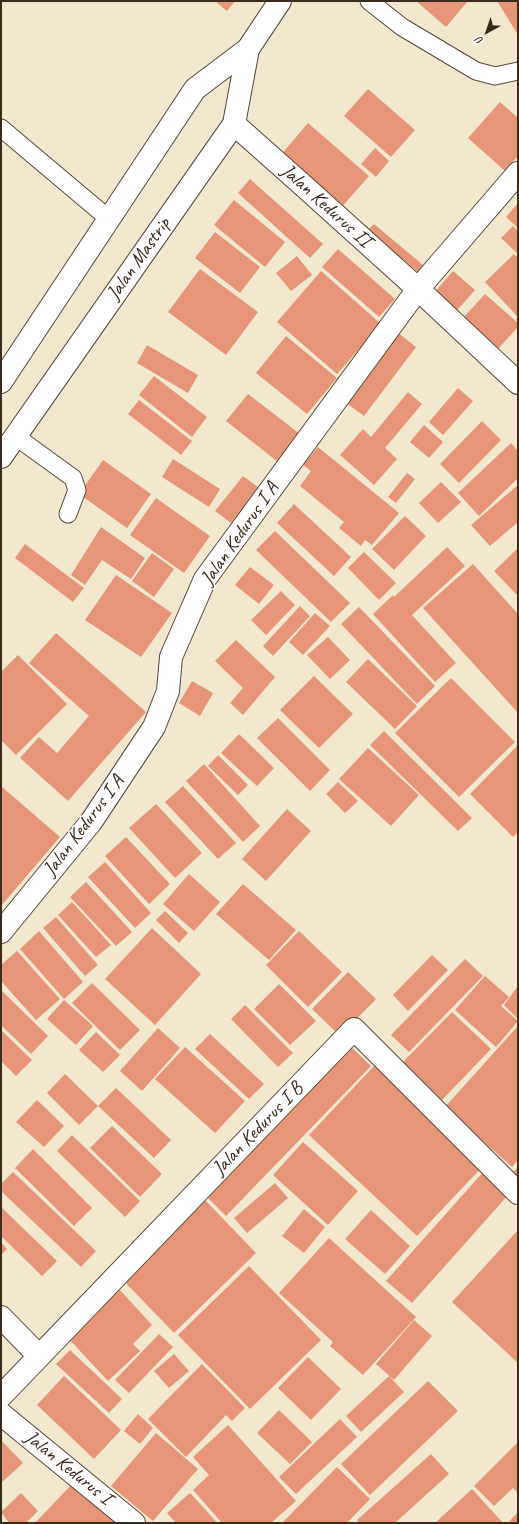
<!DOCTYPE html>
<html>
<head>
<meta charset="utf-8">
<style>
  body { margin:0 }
  #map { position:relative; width:519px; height:1524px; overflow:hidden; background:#f2e8d0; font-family:Caveat,sans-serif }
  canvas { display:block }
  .frame { position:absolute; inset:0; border:2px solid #3b2a1e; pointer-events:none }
  .north { position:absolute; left:467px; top:12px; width:40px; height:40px; -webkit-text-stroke:3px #fff; paint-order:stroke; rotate:220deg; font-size:11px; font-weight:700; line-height:16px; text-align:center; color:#3b2a1e }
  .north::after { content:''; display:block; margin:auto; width:14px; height:18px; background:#3b2a1e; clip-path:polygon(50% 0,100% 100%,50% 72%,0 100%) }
</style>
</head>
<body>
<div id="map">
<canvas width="519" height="1524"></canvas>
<div class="frame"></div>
<div class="north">U</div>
</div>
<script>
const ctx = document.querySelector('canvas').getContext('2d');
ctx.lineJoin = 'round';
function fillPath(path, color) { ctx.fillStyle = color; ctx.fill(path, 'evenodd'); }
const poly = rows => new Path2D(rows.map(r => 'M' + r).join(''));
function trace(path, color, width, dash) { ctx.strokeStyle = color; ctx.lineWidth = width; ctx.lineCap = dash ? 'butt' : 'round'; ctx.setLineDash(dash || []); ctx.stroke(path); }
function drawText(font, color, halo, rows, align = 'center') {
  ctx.font = font + ' Caveat,sans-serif'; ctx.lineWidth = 3; ctx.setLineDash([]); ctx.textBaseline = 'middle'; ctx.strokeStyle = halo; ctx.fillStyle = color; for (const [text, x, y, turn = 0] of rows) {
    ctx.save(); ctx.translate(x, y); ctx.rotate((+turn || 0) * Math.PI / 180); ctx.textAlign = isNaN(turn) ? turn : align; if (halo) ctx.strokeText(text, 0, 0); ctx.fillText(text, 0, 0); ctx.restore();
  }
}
const building = poly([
  [215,1,235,1,227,11],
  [416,1,468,1,446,27],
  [497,1,518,1,518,35],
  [368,89,415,130,391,157,344,116],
  [500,102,518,118,518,156,505,171,468,138],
  [308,123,369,176,340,209,280,156],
  [375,148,389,161,376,177,361,164],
  [250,179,323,244,310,258,238,193],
  [234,200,285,242,265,267,214,225],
  [518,203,518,228,506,217],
  [374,224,423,265,418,272,368,230],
  [513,226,518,231,518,254,501,238],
  [215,232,260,267,240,293,195,258],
  [338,249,395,299,379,317,322,267],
  [514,254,518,258,518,317,485,282],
  [297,256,312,275,291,291,276,273],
  [200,269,258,312,226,355,168,312],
  [321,271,381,324,337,374,277,322],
  [453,271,475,290,453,315,431,296],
  [485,294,518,323,518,327,497,350,462,319],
  [397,332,416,347,364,416,345,402],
  [286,336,337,378,307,414,256,373],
  [147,345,198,375,188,393,137,363],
  [154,376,207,417,192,437,139,395],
  [458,388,473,401,443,435,429,422],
  [408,392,422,404,385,448,397,459,374,485,340,455,363,429,371,437],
  [248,394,300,434,278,462,226,421],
  [139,400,192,441,181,455,128,414],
  [482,421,501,440,459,483,440,464],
  [424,425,443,442,429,458,410,442],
  [511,443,518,451,518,478,479,516,458,493],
  [318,447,399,513,372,545,365,540,361,546,339,528,344,522,300,486,311,471,303,465],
  [173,459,220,489,209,507,162,477],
  [103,460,151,494,127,528,79,494],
  [407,473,415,479,396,503,388,497],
  [243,476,259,488,231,523,215,511],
  [441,482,461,502,438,523,419,503],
  [518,485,518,522,490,546,471,525],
  [156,498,210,536,184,573,130,535],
  [294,504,351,557,334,576,277,523],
  [405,516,426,536,394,570,372,549],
  [101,527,145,558,131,579,102,560,85,585,71,575],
  [275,531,350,603,331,622,256,550],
  [25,544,84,588,73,602,15,558],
  [447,547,465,566,412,615,456,663,435,682,373,614,393,595,394,597],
  [518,548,518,596,494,571],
  [364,552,396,583,379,600,348,568],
  [152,553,174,569,154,597,132,581],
  [473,564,518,614,518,713,423,608],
  [250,567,274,585,259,604,235,585],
  [116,575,172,613,141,657,85,620],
  [281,591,295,605,266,635,251,620],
  [300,606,310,616,273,656,263,646],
  [359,607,435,686,417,704,341,624],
  [315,613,330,626,303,655,289,642],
  [56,633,146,712,68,801,20,758,39,737,57,753,89,716,29,663],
  [328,637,350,660,330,679,307,655],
  [236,640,275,677,243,715,230,703,243,688,215,661],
  [18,655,67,704,16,755,1,740,1,672],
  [368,659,417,706,395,729,346,682],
  [314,676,353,714,319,748,280,710],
  [451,678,515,742,459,797,395,733],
  [192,681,213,693,200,716,179,703],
  [278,718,330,770,310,791,257,738],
  [384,731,472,818,458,831,370,745],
  [239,734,274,768,257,786,221,753],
  [518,745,518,832,513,837,470,794],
  [368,748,419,795,391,826,339,779],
  [218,755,248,785,238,795,208,766],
  [204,764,260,826,243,842,186,781],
  [338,782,358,801,345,813,326,794],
  [1,786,60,837,1,906],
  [183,786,236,843,218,859,165,802],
  [156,804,202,853,175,878,129,828],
  [287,809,311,831,266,881,242,859],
  [126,837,170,884,149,904,105,856],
  [105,862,151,913,135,928,88,877],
  [189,874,220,902,194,931,163,904],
  [86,882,132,932,116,946,70,897],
  [243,884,296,930,269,960,216,914],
  [72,902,111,945,96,957,58,915],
  [165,911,188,933,179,943,156,920],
  [56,917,98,965,85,976,43,928],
  [152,928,201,974,155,1025,105,979],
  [39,931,83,982,64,999,20,949],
  [299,931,342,972,308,1007,266,965],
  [17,951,60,999,36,1020,1,981,1,965],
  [432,955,448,970,408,1011,393,995],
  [465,959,483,976,409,1052,391,1035],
  [348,972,376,999,340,1036,312,1009],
  [485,976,509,997,501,1006,518,1021,496,1047,455,1010],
  [92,983,140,1030,120,1050,72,1003],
  [279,984,316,1021,290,1045,254,1009],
  [518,986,518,1019,504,1005],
  [1,990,48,1036,31,1054,1,1025],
  [64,1000,93,1026,76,1045,47,1019],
  [245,1005,293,1053,278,1067,231,1019],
  [452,1012,491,1049,442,1100,403,1062],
  [517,1027,518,1028,518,1160,512,1167,445,1107],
  [158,1028,180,1048,142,1091,120,1071],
  [1,1030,32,1060,16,1076,1,1061],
  [96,1032,120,1055,103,1072,79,1050],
  [210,1034,264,1084,249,1099,195,1049],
  [347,1043,371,1066,226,1216,202,1192],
  [185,1047,245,1101,215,1133,155,1079],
  [375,1065,483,1166,417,1236,309,1135],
  [65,1074,98,1106,79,1125,47,1093],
  [116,1088,171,1140,154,1158,98,1106],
  [37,1100,64,1126,44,1147,16,1122],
  [112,1126,162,1174,140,1197,90,1148],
  [72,1135,140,1201,125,1217,57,1151],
  [303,1142,358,1191,328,1225,273,1175],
  [33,1149,92,1208,74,1226,15,1168],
  [518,1167,518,1179,512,1173],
  [485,1170,510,1193,412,1303,386,1281],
  [13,1172,96,1251,81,1267,1,1191,1,1184],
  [275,1183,288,1198,247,1233,234,1218],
  [205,1200,256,1253,174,1333,122,1279],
  [1,1207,57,1261,42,1276,1,1236],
  [304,1209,325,1227,304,1253,282,1236],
  [371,1210,410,1246,385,1274,345,1239],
  [518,1230,518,1363,452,1302],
  [329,1238,416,1317,363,1375,330,1346,333,1342,279,1293],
  [1,1242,7,1249,1,1255],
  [249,1266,321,1340,250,1409,178,1335],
  [119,1289,152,1325,133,1344,140,1351,108,1381,67,1337],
  [414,1320,432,1336,394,1380,376,1364],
  [159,1334,173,1347,129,1393,115,1380],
  [70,1350,122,1399,109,1413,56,1364],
  [174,1354,189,1371,169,1388,154,1371],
  [308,1357,341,1389,311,1420,278,1388],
  [202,1364,245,1408,232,1421,226,1415,186,1457,148,1419],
  [64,1376,121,1430,94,1459,37,1405],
  [389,1376,404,1392,361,1432,346,1416],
  [428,1381,458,1411,370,1495,341,1464],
  [279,1410,312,1442,290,1464,257,1433],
  [138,1414,153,1428,140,1444,124,1431],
  [340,1419,357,1437,296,1494,279,1477],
  [228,1425,296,1501,271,1523,222,1523,193,1490,209,1475,193,1457],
  [156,1433,198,1469,153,1521,111,1486],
  [1,1440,23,1463,1,1483],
  [518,1442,518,1493,513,1488,494,1506,474,1486],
  [431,1454,449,1474,395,1523,359,1523,357,1520],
  [337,1467,370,1499,347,1523,282,1523],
  [73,1483,92,1501,115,1523,35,1523],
  [472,1489,503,1523,435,1523],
  [21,1493,38,1511,26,1523,9,1523,1,1512],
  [190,1493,205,1509,217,1523,176,1523,167,1513],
  [518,1512,518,1523,508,1523]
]);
const service = poly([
  [369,1,402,27,476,71,495,76,518,71],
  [1,128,109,219],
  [15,436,73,478,77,490,68,514]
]);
const minor = poly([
  [234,124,306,188,418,289,518,383],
  [1,932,91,822,154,727,168,691,171,657,205,579,418,289,518,173],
  [1,1317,39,1356],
  [1,1396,354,1029,518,1193],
  [1,1414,134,1523]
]);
const primary = poly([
  [1,382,195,89,248,49,280,1],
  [1,457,234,124,248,49]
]);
const streetNames = [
  ["Jalan Kedurus II",326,206,42],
  ["Jalan Mastrip",139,259,-55],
  ["Jalan Kedurus I A",240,534,-55],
  ["Jalan Kedurus I A",84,826,-53],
  ["Jalan Kedurus I B",258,1129,-46],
  ["Jalan Kedurus I",68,1468,39]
];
fillPath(building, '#e69576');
trace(service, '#564639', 19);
trace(minor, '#564639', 24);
trace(primary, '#564639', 24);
trace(service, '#fff', 17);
trace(minor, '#fff', 22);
trace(primary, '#fff', 22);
drawText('20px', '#3b2a1e', '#fff', streetNames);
</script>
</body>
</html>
